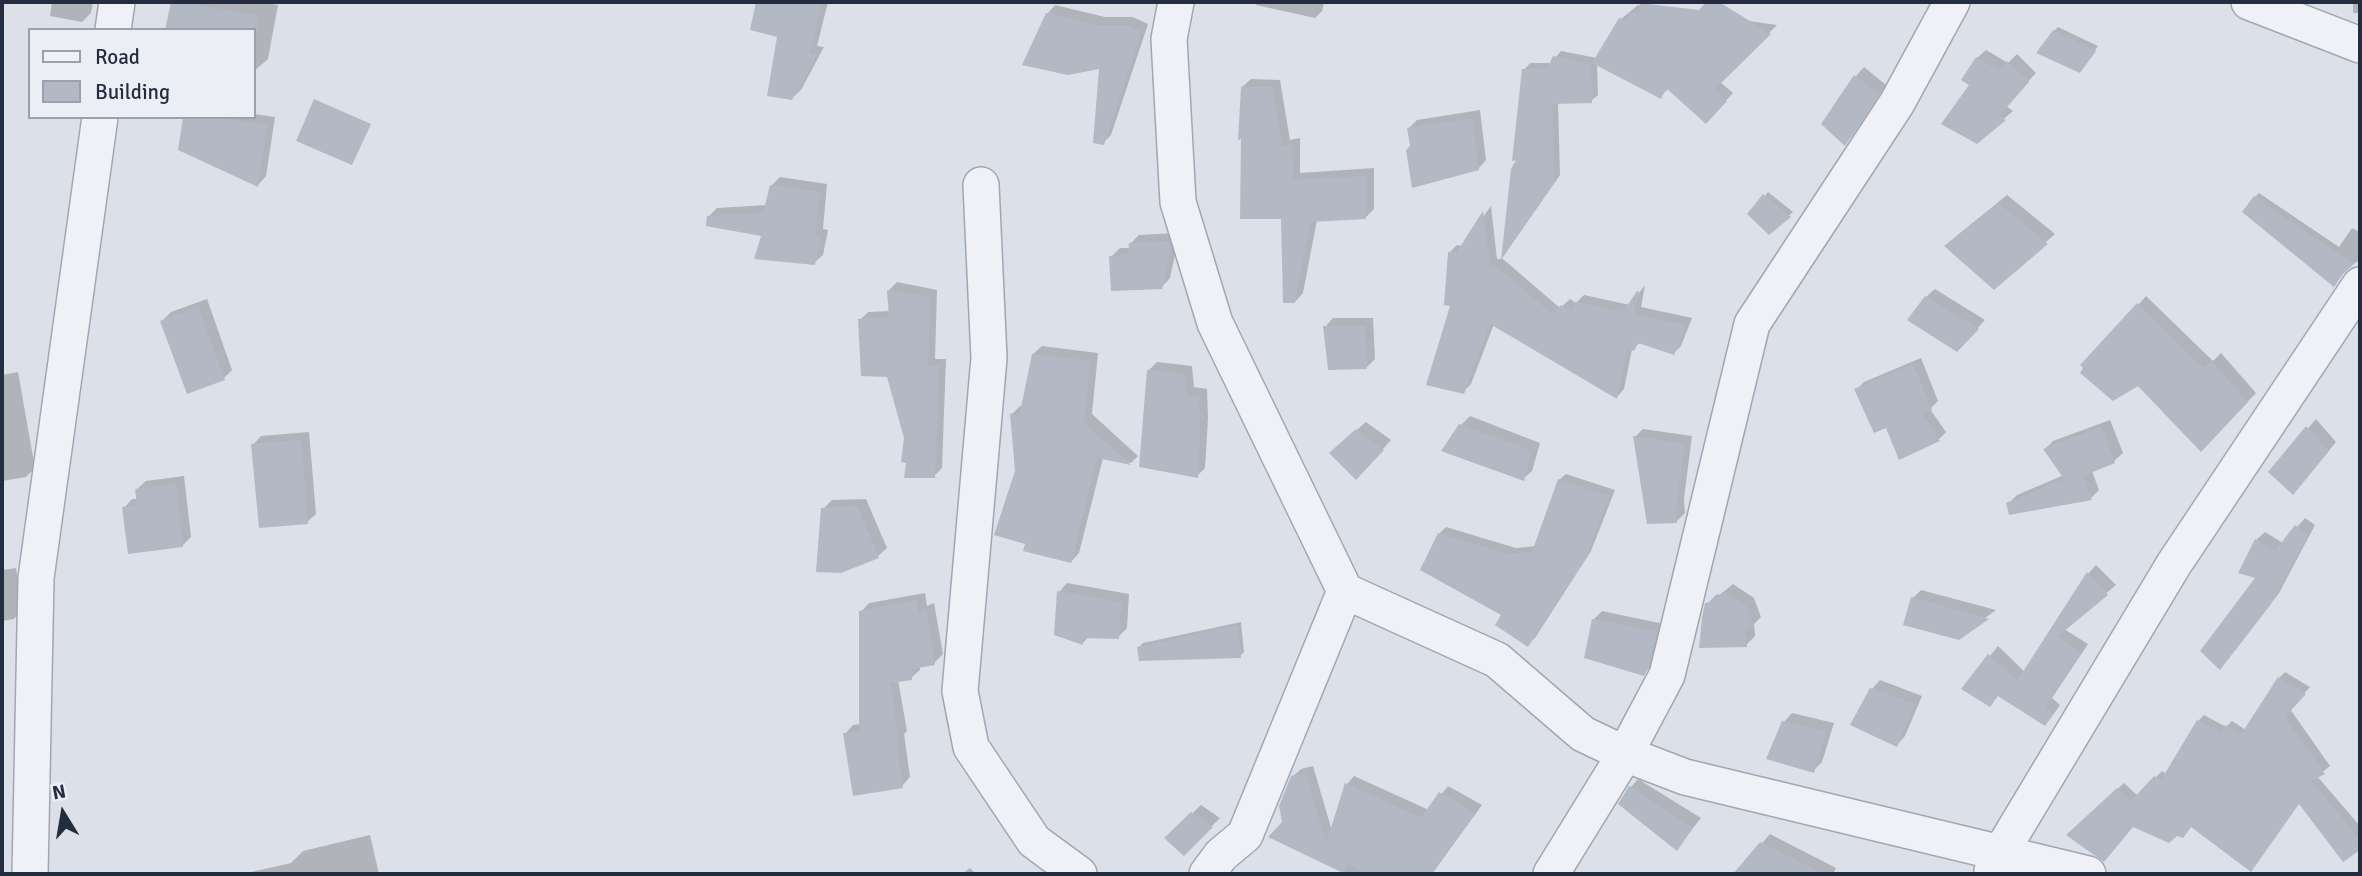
<!DOCTYPE html>
<html>
<head>
<meta charset="utf-8">
<style>
  body { margin:0 }
  #map { position:relative; width:2362px; height:876px; overflow:hidden; background:#dce0e8; font-family:Signika,sans-serif }
  canvas { display:block }
  .frame { position:absolute; inset:0; border:4px solid #242d3f; pointer-events:none }
  .legend { position:absolute; left:28px; top:28px; width:228px; height:91px; box-sizing:border-box; background:#ebeff5; border:2px solid #9ba1ac; margin:0; padding:9px 12px; list-style:none; font-size:21px; color:#242d3f }
  .legend li { display:flex; align-items:center; gap:14px; height:35px }
  .legend b { width:35px; border:2px solid #9ba1ac }
  .north { position:absolute; left:28px; top:778px; width:70px; height:70px; -webkit-text-stroke:5px #ebeff5; paint-order:stroke; rotate:349deg; font-size:19px; font-weight:700; line-height:28px; text-align:center; color:#242d3f }
  .north::after { content:''; display:block; margin:auto; width:24px; height:32px; background:#242d3f; clip-path:polygon(50% 0,100% 100%,50% 72%,0 100%) }
</style>
</head>
<body>
<div id="map">
<canvas width="2362" height="876"></canvas>
<div class="frame"></div>
<ul class="legend">
<li><b style="height:9px;background:#eff1f6"></b>Road</li>
<li><b style="height:19px;background:#b2b9c5"></b>Building</li>
</ul>
<div class="north">N</div>
</div>
<script>
const ctx = document.querySelector('canvas').getContext('2d');
ctx.lineJoin = 'round';
function fillPath(path, color) { ctx.fillStyle = color; ctx.fill(path, 'evenodd'); }
const poly = rows => new Path2D(rows.map(r => 'M' + r).join(''));
function trace(path, color, width, dash) { ctx.strokeStyle = color; ctx.lineWidth = width; ctx.lineCap = dash ? 'butt' : 'round'; ctx.setLineDash(dash || []); ctx.stroke(path); }
const shadow = poly([
  [52,2,93,2,91,13,82,22,50,16],
  [172,2,259,2,278,5,268,59,254,71,254,30,167,30],
  [758,2,828,2,817,46,824,47,801,90,792,98,779,35,752,29],
  [1257,2,1324,2,1322,11,1315,18,1256,5],
  [2353,2,2360,2,2360,13,2353,13],
  [1055,5,1105,17,1133,17,1148,24,1111,135,1103,143,1101,67,1047,14],
  [1638,5,1777,25,1720,82,1733,93,1714,114,1669,88,1660,97,1597,64,1598,95,1591,101,1558,102,1560,175,1507,251,1520,157,1524,70,1530,63,1551,63,1561,51,1597,58,1621,19],
  [2058,27,2098,46,2084,67,2054,31],
  [1986,50,2008,63,2017,54,2036,73,2006,106,2013,111,1977,142,1971,85,1977,58],
  [1864,67,1886,85,1853,135,1845,143,1823,124,1856,76],
  [1251,79,1280,80,1290,140,1300,138,1300,173,1374,168,1374,209,1365,218,1317,220,1303,293,1295,302,1282,218,1242,87],
  [1480,110,1486,160,1478,169,1412,146,1408,129,1417,120],
  [254,114,275,117,266,176,258,185,185,117,254,117],
  [780,177,827,184,823,229,828,230,823,255,814,263,763,235,709,216,717,208,767,205,771,186],
  [1768,192,1793,212,1769,233,1765,196],
  [2259,193,2339,247,2352,228,2360,232,2360,260,2350,266,2255,197],
  [2007,195,2055,234,1994,287,1954,238],
  [1491,206,1497,259,1503,259,1560,308,1570,299,1576,303,1584,295,1630,305,1645,285,1641,307,1692,318,1681,346,1674,353,1641,342,1632,349,1624,389,1617,397,1494,324,1471,384,1463,392,1453,305,1449,253,1457,245,1462,246],
  [1177,233,1179,237,1170,278,1162,287,1111,257,1120,248,1130,248,1131,243,1139,235],
  [897,282,937,290,935,359,946,359,942,468,934,476,906,438,888,375,860,320,868,312,890,311,889,290],
  [1935,289,1985,320,1957,350,1926,297],
  [2146,296,2213,361,2221,353,2256,393,2201,450,2138,384,2138,305],
  [207,299,232,370,224,378,162,321,171,312],
  [1333,318,1373,318,1375,359,1367,367,1325,327],
  [1042,346,1098,353,1092,414,1138,456,1131,463,1103,458,1079,553,1071,562,1027,543,1017,472,1012,414,1020,406,1023,407,1033,354],
  [1921,358,1938,401,1930,409,1946,432,1939,439,1900,457,1887,426,1857,389,1864,382],
  [1157,362,1192,366,1194,387,1207,389,1208,418,1205,468,1197,476,1149,370],
  [18,372,35,468,26,477,2,481,2,375],
  [1470,416,1540,443,1532,471,1523,479,1461,425],
  [2316,419,2336,442,2301,484,2271,472],
  [2110,420,2123,453,2114,461,2092,471,2099,490,2091,498,2008,504,2017,495,2064,475,2045,449,2053,441],
  [1366,422,1391,440,1365,469,1340,444],
  [1643,429,1692,436,1684,498,1685,513,1677,521,1635,437],
  [309,432,316,514,307,522,253,445,261,436],
  [1566,474,1615,490,1591,551,1535,638,1528,644,1439,534,1446,527,1516,548,1536,546,1559,480],
  [184,476,191,537,183,545,124,508,132,499,138,499,137,489,146,481],
  [866,499,887,548,878,556,823,509,832,500],
  [2305,518,2315,525,2279,593,2228,659,2257,578,2256,540,2265,532,2283,543],
  [2096,565,2116,585,2064,629,2088,644,2052,698,2060,705,2053,715,1999,695,1964,688,1998,646,2025,672,2088,574],
  [16,568,22,610,14,619,2,621,2,570],
  [1067,583,1129,594,1127,628,1118,637,1089,636,1083,643,1059,592],
  [1733,584,1754,598,1761,617,1754,624,1755,636,1746,645,1707,604,1716,595,1721,594],
  [1921,590,1996,610,1958,638,1913,598],
  [925,593,927,606,934,603,943,654,934,663,920,666,920,670,911,678,898,680,907,731,904,734,910,777,902,786,845,734,853,725,861,724,861,612,869,603],
  [1602,611,1664,624,1652,665,1643,674,1594,619],
  [1241,622,1244,652,1240,656,1139,647,1143,643],
  [2285,672,2310,687,2290,709,2330,766,2317,776,2360,826,2360,848,2344,860,2300,802,2192,826,2133,826,2069,835,2124,783,2138,796,2162,771,2166,774,2198,721,2204,715,2226,727,2232,721,2246,730,2279,678],
  [1880,680,1922,696,1905,736,1897,745,1853,724,1872,689],
  [1792,713,1834,723,1822,762,1813,771,1784,722],
  [1313,766,1332,831,1347,784,1354,776,1429,810,1448,786,1482,805,1432,874,1349,874,1271,836,1284,823,1292,777,1301,769],
  [1638,779,1701,818,1676,849,1630,788],
  [1201,805,1220,818,1184,854,1167,838],
  [1770,834,1836,868,1833,874,1735,874],
  [370,835,379,874,242,874,291,863,303,851],
  [970,868,976,874,962,874]
]);
const building = poly([
  [171,2,183,2,258,16,257,30,165,30],
  [756,2,822,2,810,54,817,55,792,100,767,96,777,37,750,30],
  [1706,2,1719,2,1771,34,1714,90,1727,101,1706,124,1666,88,1661,99,1592,63,1619,18,1628,20,1629,12,1639,13,1640,3,1699,10],
  [1046,13,1096,25,1125,25,1141,32,1104,145,1093,143,1099,69,1068,75,1022,65],
  [2053,30,2096,51,2080,73,2036,53],
  [1553,56,1591,64,1592,103,1552,104,1554,183,1501,260,1511,169,1516,160,1512,161,1522,69,1547,69],
  [1976,57,1999,71,2007,61,2029,82,1999,116,2006,120,1977,144,1941,124,1969,85,1961,80],
  [1854,75,1879,94,1845,146,1821,124],
  [1241,87,1272,87,1282,147,1292,145,1293,180,1367,176,1366,219,1310,222,1295,303,1283,303,1281,219,1240,219,1241,139,1238,140],
  [314,99,371,124,352,165,296,141],
  [183,117,216,117,267,125,258,187,178,150],
  [1472,118,1479,170,1412,188,1406,150,1410,146,1407,128],
  [770,185,820,192,815,237,821,238,815,265,754,259,761,236,706,226,707,216,763,213],
  [1763,194,1791,217,1769,235,1747,214],
  [2254,196,2354,264,2343,274,2334,287,2242,212],
  [1998,203,2048,244,1994,290,1944,246],
  [1483,211,1490,265,1495,265,1552,314,1561,305,1572,313,1575,302,1623,312,1637,291,1639,291,1634,314,1686,325,1674,355,1638,343,1634,351,1627,348,1617,399,1490,324,1464,394,1426,385,1450,306,1444,305,1448,252,1456,253],
  [1169,241,1171,247,1162,289,1111,291,1109,256,1128,255,1129,243],
  [887,290,930,297,928,366,939,366,935,478,904,478,906,463,901,462,904,438,887,377,861,376,858,319,889,317],
  [1925,296,1979,329,1957,352,1907,320],
  [2137,303,2203,368,2211,361,2248,402,2201,452,2138,386,2113,401,2080,373,2083,368,2080,365],
  [198,307,225,380,187,394,160,321],
  [1323,326,1365,326,1367,369,1328,370],
  [1032,354,1090,361,1084,423,1131,465,1097,458,1071,563,1023,551,1025,544,994,535,1015,471,1010,413,1019,417],
  [1913,364,1932,410,1921,414,1940,441,1899,460,1886,428,1874,433,1854,389],
  [1147,370,1184,374,1186,395,1199,397,1200,428,1198,478,1139,467],
  [1459,424,1532,451,1524,481,1441,451],
  [2306,426,2329,451,2293,495,2268,472],
  [2101,427,2115,463,2083,476,2092,500,2009,515,2006,503,2064,479,2043,449],
  [1356,429,1384,450,1356,480,1329,453],
  [1633,436,1685,444,1676,507,1677,523,1647,524],
  [301,440,308,524,259,528,251,444],
  [1558,479,1609,496,1585,559,1528,647,1495,625,1501,615,1420,570,1438,533,1508,554,1532,552],
  [176,484,183,547,128,554,122,507,137,505,135,489],
  [857,506,879,558,841,573,816,572,821,508],
  [2295,525,2308,534,2271,604,2220,670,2200,651,2255,578,2238,573,2255,539,2275,551],
  [2087,572,2108,595,2057,637,2081,653,2045,707,2053,715,2045,726,1998,696,1990,707,1961,689,1988,654,2017,681],
  [1057,591,1121,602,1119,639,1083,638,1083,645,1054,635],
  [1723,592,1746,606,1754,627,1745,628,1747,647,1699,648,1702,618,1705,603,1711,602],
  [1911,597,1989,619,1959,640,1903,625],
  [917,600,918,613,926,611,935,665,912,669,912,680,890,683,899,742,896,742,903,788,853,796,843,733,859,731,859,611],
  [1592,619,1657,632,1648,668,1644,676,1584,658],
  [1238,625,1241,658,1139,661,1137,647],
  [2278,677,2306,694,2285,717,2325,774,2311,781,2360,839,2360,850,2343,862,2299,804,2251,872,2191,827,2183,838,2177,836,2169,843,2133,827,2104,862,2066,835,2117,788,2131,801,2154,776,2161,780,2197,720,2221,733,2225,725,2240,736],
  [1870,688,1915,704,1897,747,1850,725],
  [1782,721,1826,731,1814,773,1766,759],
  [1306,773,1326,844,1345,783,1421,818,1439,792,1475,813,1431,874,1369,874,1348,864,1343,873,1268,837,1282,822,1279,806,1291,776],
  [1629,786,1693,828,1677,851,1618,804],
  [1191,812,1213,827,1184,856,1164,838],
  [1760,842,1823,874,1733,874]
]);
const street = poly([
  [1176,2,1169,39,1178,202,1215,323,1345,591,1497,660,1583,734,1625,754,1685,777,2088,874],
  [2249,2,2360,45],
  [113,30,117,2],
  [981,185,989,358,960,691,971,747,1034,841,1079,874],
  [1992,871,2001,852,2174,564,2360,285],
  [30,874,36,578,100,117],
  [1207,874,1221,855,1245,835,1345,591],
  [1551,874,1625,754,1667,675,1752,324,1897,103,1952,2]
]);
fillPath(shadow, '#0003');
fillPath(building, '#b2b9c5');
trace(street, '#a1a7b2', 38);
trace(street, '#eff1f6', 35);
</script>
</body>
</html>
